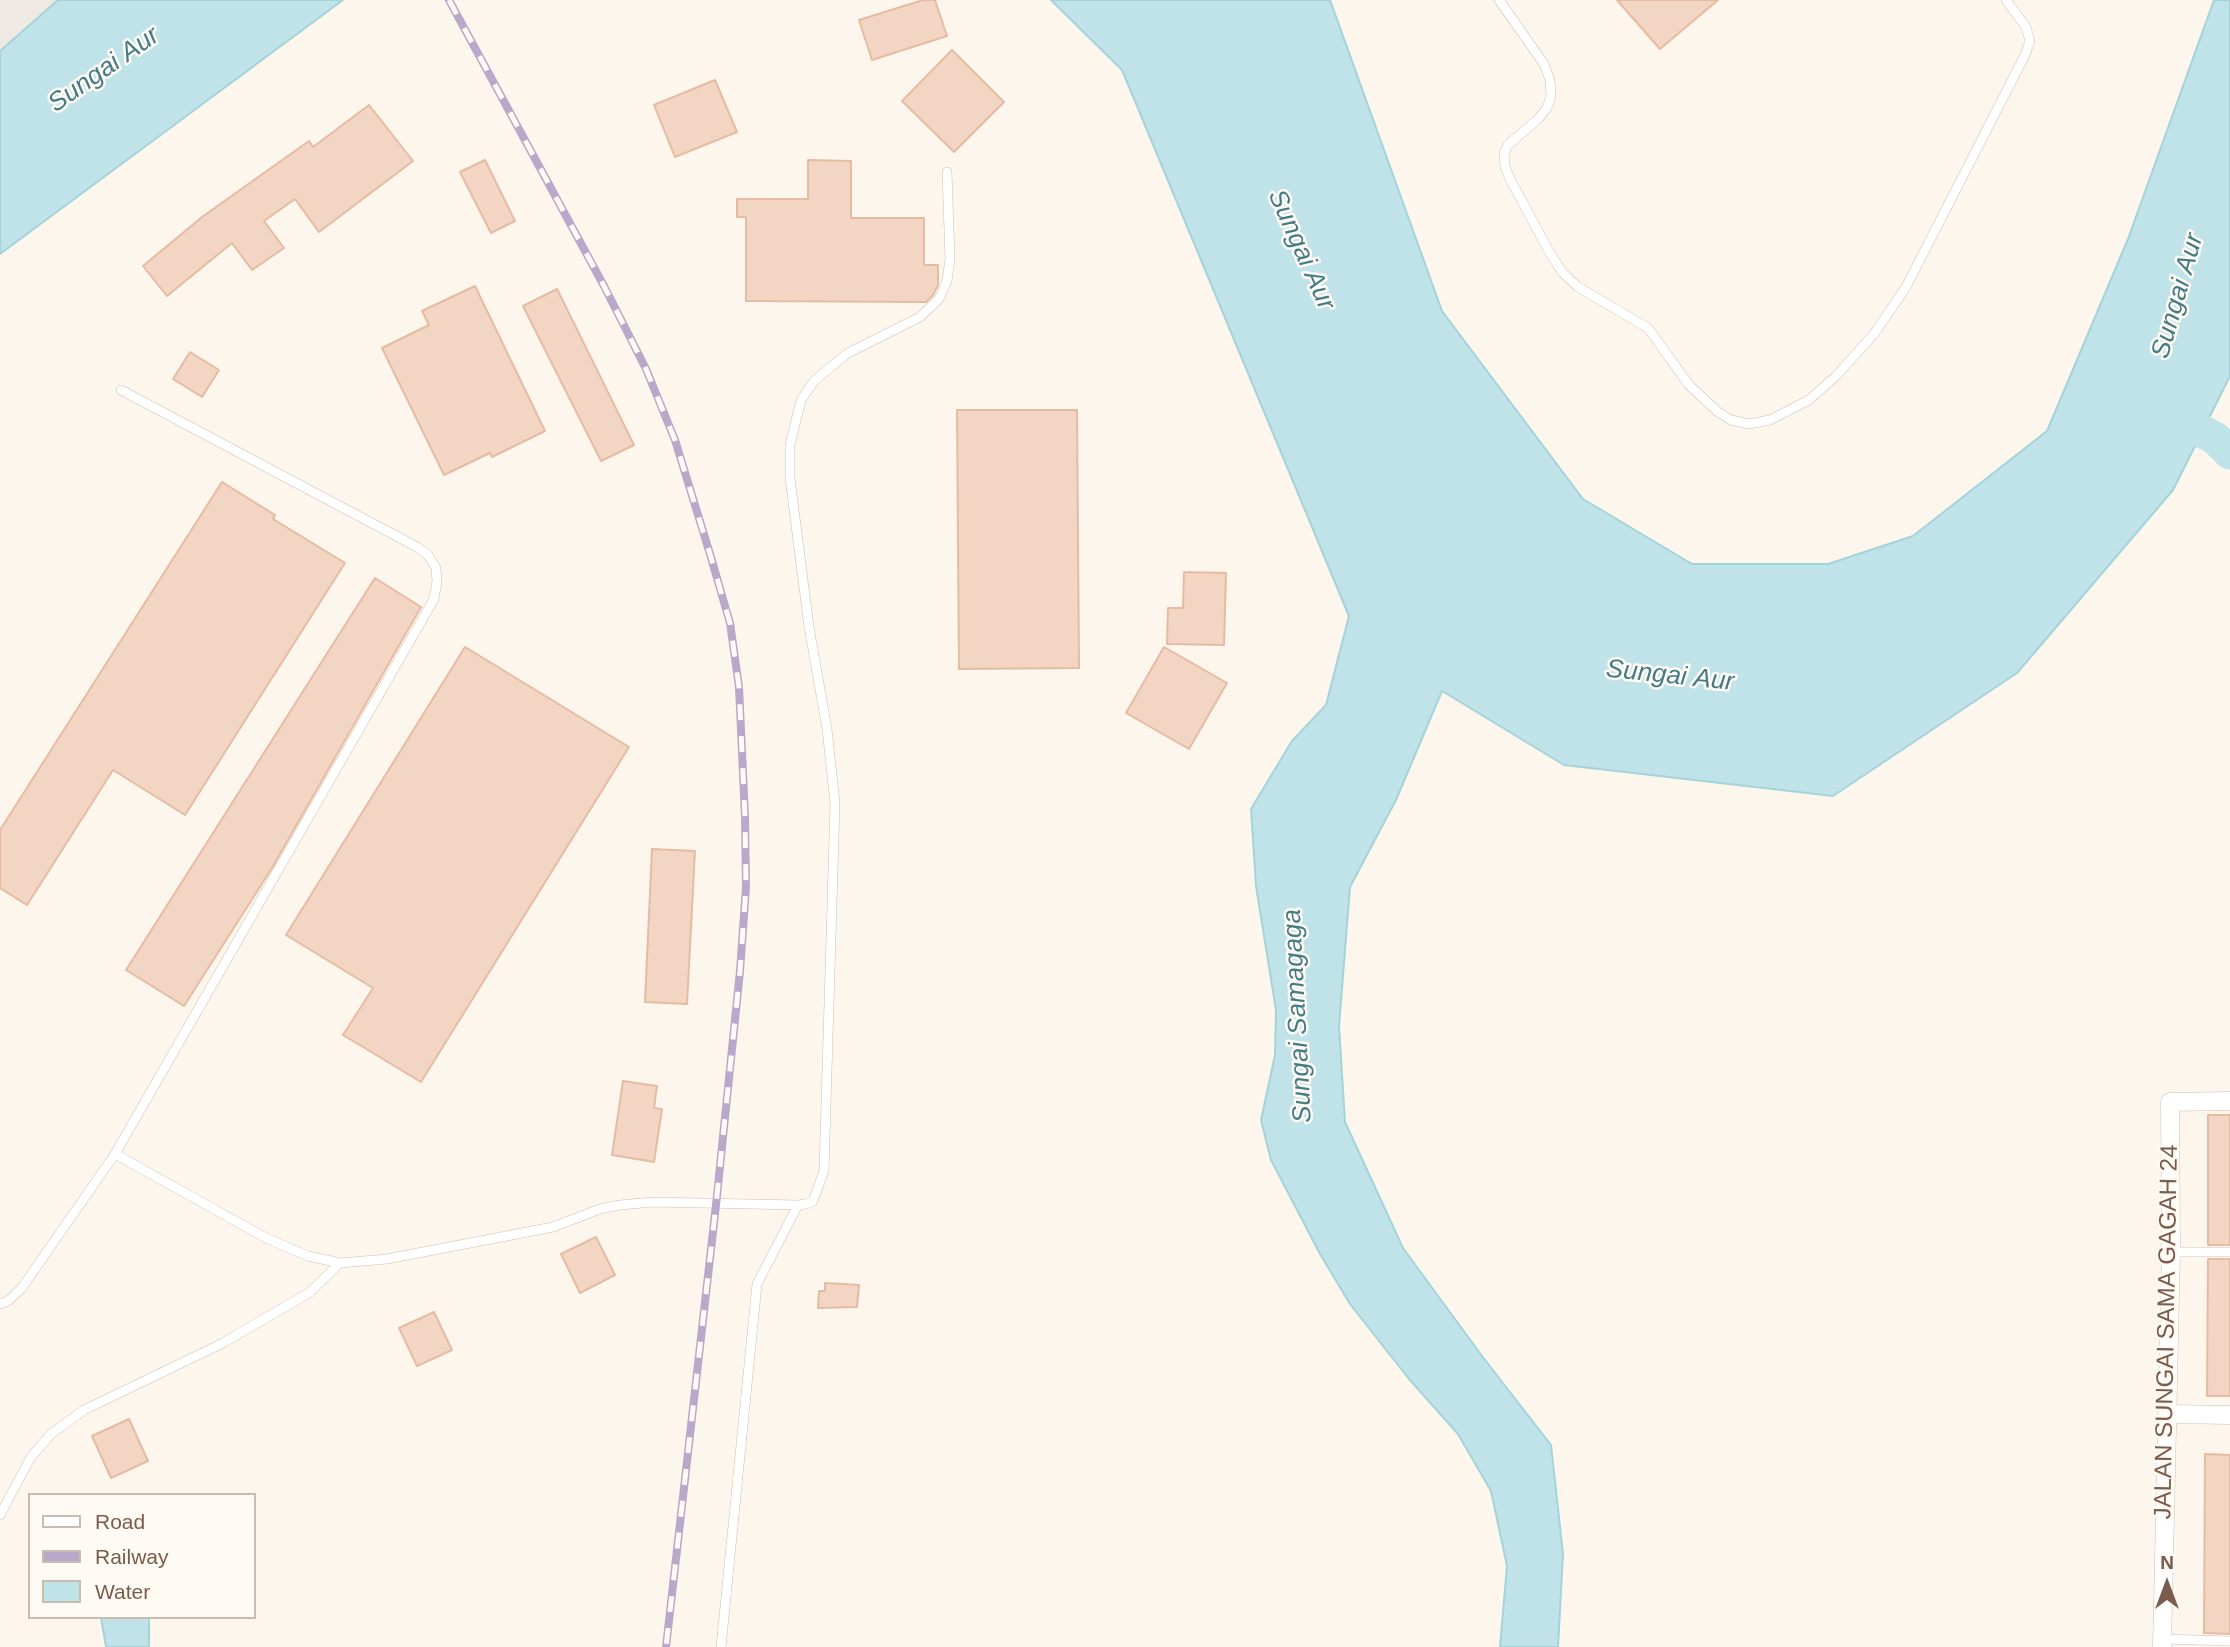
<!DOCTYPE html>
<html>
<head>
<meta charset="utf-8">
<style>
  body { margin:0 }
  #map { position:relative; width:2230px; height:1647px; overflow:hidden; background:#fdf6ec; font-family:Helvetica,sans-serif }
  canvas { display:block }
  .legend { position:absolute; left:28px; top:1493px; width:228px; height:126px; box-sizing:border-box; background:#fffaf3; border:2px solid #cabbb1; margin:0; padding:9px 12px; list-style:none; font-size:21px; color:#7a5c4d }
  .legend li { display:flex; align-items:center; gap:14px; height:35px }
  .legend b { width:35px; border:2px solid #cabbb1 }
  .north { position:absolute; left:2132px; top:1549px; width:70px; height:70px; -webkit-text-stroke:5px #fffaf3; paint-order:stroke; rotate:0deg; font-size:19px; font-weight:700; line-height:28px; text-align:center; color:#7a5c4d }
  .north::after { content:''; display:block; margin:auto; width:24px; height:32px; background:#7a5c4d; clip-path:polygon(50% 0,100% 100%,50% 72%,0 100%) }
</style>
</head>
<body>
<div id="map">
<canvas width="2230" height="1647"></canvas>
<ul class="legend">
<li><b style="height:9px;background:#fff"></b>Road</li>
<li><b style="height:9px;background:#b9a8c9"></b>Railway</li>
<li><b style="height:19px;background:#bfe3e8"></b>Water</li>
</ul>
<div class="north">N</div>
</div>
<script>
const ctx = document.querySelector('canvas').getContext('2d');
ctx.lineJoin = 'round';
function fillPath(path, color) { ctx.fillStyle = color; ctx.fill(path, 'evenodd'); }
const poly = rows => new Path2D(rows.map(r => 'M' + r).join(''));
function trace(path, color, width, dash) { ctx.strokeStyle = color; ctx.lineWidth = width; ctx.lineCap = dash ? 'butt' : 'round'; ctx.setLineDash(dash || []); ctx.stroke(path); }
function drawText(font, color, halo, rows, align = 'center') {
  ctx.font = font + ' Helvetica,sans-serif'; ctx.lineWidth = 5; ctx.setLineDash([]); ctx.textBaseline = 'middle'; ctx.strokeStyle = halo; ctx.fillStyle = color; for (const [text, x, y, turn = 0] of rows) {
    ctx.save(); ctx.translate(x, y); ctx.rotate((+turn || 0) * Math.PI / 180); ctx.textAlign = isNaN(turn) ? turn : align; if (halo) ctx.strokeText(text, 0, 0); ctx.fillText(text, 0, 0); ctx.restore();
  }
}
const industrial = poly([
  [0,0,58,0,0,51]
]);
const water = poly([
  [58,0,343,0,0,254,0,51,58,0],
  [1051,0,1330,0,1442,311,1583,499,1692,564,1828,564,1913,536,2047,431,2128,239,2214,0,2230,0,2230,376,2173,490,2017,673,1833,796,1564,765,1442,691,1396,800,1350,887,1339,1026,1345,1122,1403,1248,1482,1356,1551,1445,1563,1554,1558,1647,1500,1647,1507,1566,1491,1491,1458,1434,1409,1379,1350,1304,1320,1254,1271,1160,1261,1120,1275,1055,1276,1010,1256,886,1251,809,1292,741,1326,705,1349,616,1122,70,1051,0],
  [101,1617,149,1617,149,1647,106,1647,101,1617]
]);
const river = poly([
  [2161,411,2215,438,2230,453]
]);
const building = poly([
  [923,0,935,0,947,36,872,60,859,20,923,0],
  [1617,0,1718,0,1660,49,1617,0],
  [952,50,1004,102,954,152,902,101,952,50],
  [715,80,737,132,675,157,654,105,715,80],
  [369,105,413,161,319,232,295,199,264,221,284,248,252,270,232,243,167,296,143,266,202,217,309,141,313,147,369,105],
  [485,160,515,221,491,233,460,172,485,160],
  [808,160,851,161,851,218,924,218,924,265,938,265,938,285,933,295,926,302,746,301,746,217,737,217,737,199,808,199,808,160],
  [475,286,545,431,492,457,490,453,444,475,382,348,429,325,422,311,475,286],
  [557,289,634,445,601,461,523,306,557,289],
  [190,352,219,370,202,397,173,379,190,352],
  [957,410,1077,410,1079,668,959,669,957,410],
  [222,482,275,515,273,519,345,563,185,815,113,770,27,905,0,888,0,830,222,482],
  [1184,572,1226,573,1224,645,1167,644,1168,608,1183,608,1184,572],
  [375,578,421,607,272,868,184,1006,126,970,375,578],
  [465,647,629,747,421,1082,343,1035,373,988,286,935,465,647],
  [1164,647,1227,683,1189,749,1126,713,1164,647],
  [652,849,695,851,687,1004,645,1002,652,849],
  [623,1081,657,1086,654,1108,662,1109,654,1162,612,1155,623,1081],
  [2208,1115,2230,1115,2230,1245,2208,1245,2208,1115],
  [596,1237,615,1275,580,1293,561,1254,596,1237],
  [2208,1259,2230,1259,2230,1396,2207,1396,2208,1259],
  [825,1283,859,1285,857,1307,818,1308,819,1291,825,1291,825,1283],
  [434,1312,452,1350,417,1366,399,1328,434,1312],
  [129,1419,148,1461,111,1478,92,1436,129,1419],
  [2205,1454,2230,1455,2230,1634,2204,1633,2205,1454]
]);
const lane = poly([
  [1499,0,1544,64,1550,80,1551,96,1547,108,1538,119,1508,145,1504,153,1505,166,1509,177,1551,255,1563,273,1578,287,1648,328,1689,385,1718,412,1731,420,1749,424,1770,420,1809,400,1836,376,1874,334,1906,287,2025,55,2030,41,2026,27,2006,0],
  [115,1154,434,599,437,581,436,568,428,555,417,547,121,390],
  [2171,1252,2230,1252],
  [0,1304,8,1301,21,1289,115,1154,266,1238,308,1256,340,1263,387,1259,553,1227,600,1209,620,1205,653,1202,798,1205,806,1204,813,1201,824,1171,835,803,827,729,809,627,790,478,790,445,801,400,814,381,848,353,920,317,939,299,947,281,950,259,947,172],
  [0,1515,31,1457,51,1434,84,1410,223,1343,269,1316,309,1293,340,1263],
  [2163,1639,2230,1641],
  [721,1647,757,1284,798,1205]
]);
const street = poly([
  [2168,1414,2230,1415],
  [2162,1647,2171,1252,2170,1102,2230,1101]
]);
const rail = poly([
  [449,0,604,286,646,369,675,440,710,554,730,623,739,687,745,817,746,887,740,971,716,1205,666,1647]
]);
const streetNames = [
  ["JALAN SUNGAI SAMA GAGAH 24",2167,1332,-89]
];
const waterNames = [
  ["Sungai Aur",104,70,-35],
  ["Sungai Aur",1301,250,66],
  ["Sungai Aur",2178,296,-74],
  ["Sungai Aur",1670,676,6],
  ["Sungai Samagaga",1298,1016,-93]
];
fillPath(industrial, '#efe9e4');
fillPath(water, '#bfe3e8');
trace(water, '#a5d3da', 2);
trace(river, '#bfe3e8', 33);
fillPath(building, '#f3d5c3');
trace(building, '#e6bba3', 2);
trace(lane, '#d1beb0', 10);
trace(street, '#d1beb0', 19);
trace(lane, '#fff', 9);
trace(street, '#fff', 18);
trace(rail, '#b9a8c9', 8);
trace(rail, '#fffaf3', 5, [16]);
drawText('24px', '#7a5c4d', '#fffaf3', streetNames);
drawText('italic 26px', '#437c86', '#fffaf3', waterNames);
</script>
</body>
</html>
